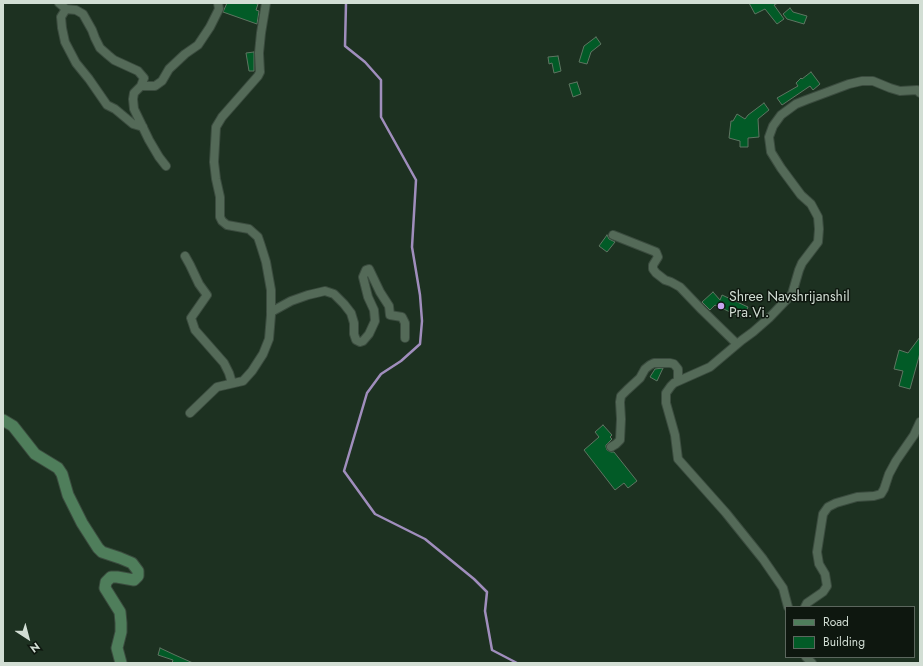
<!DOCTYPE html>
<html>
<head>
<meta charset="utf-8">
<style>
  body { margin:0 }
  #map { position:relative; width:923px; height:666px; overflow:hidden; background:#1d3121; font-family:Jost,sans-serif }
  canvas { display:block }
  .frame { position:absolute; inset:0; border:4px solid #d2ded4; pointer-events:none }
  .legend { position:absolute; left:785px; top:606px; width:130px; height:52px; box-sizing:border-box; background:#0e170f; border:1px solid #5c675e; margin:0; padding:5px 7px; list-style:none; font-size:12px; color:#d2ded4 }
  .legend li { display:flex; align-items:center; gap:8px; height:20px }
  .legend b { width:20px; border:1px solid #5c675e }
  .north { position:absolute; left:8px; top:618px; width:40px; height:40px; -webkit-text-stroke:3px #0e170f; paint-order:stroke; rotate:144deg; font-size:11px; font-weight:700; line-height:16px; text-align:center; color:#d2ded4 }
  .north::after { content:''; display:block; margin:auto; width:14px; height:18px; background:#d2ded4; clip-path:polygon(50% 0,100% 100%,50% 72%,0 100%) }
</style>
</head>
<body>
<div id="map">
<canvas width="923" height="666"></canvas>
<div class="frame"></div>
<ul class="legend">
<li><b style="height:5px;background:#4f7e5b"></b>Road</li>
<li><b style="height:11px;background:#025b27"></b>Building</li>
</ul>
<div class="north">N</div>
</div>
<script>
const ctx = document.querySelector('canvas').getContext('2d');
ctx.lineJoin = 'round';
const poly = rows => new Path2D(rows.map(r => 'M' + r).join(''));
function trace(path, color, width, dash) { ctx.strokeStyle = color; ctx.lineWidth = width; ctx.lineCap = dash ? 'butt' : 'round'; ctx.setLineDash(dash || []); ctx.stroke(path); }
function fillPath(path, color) { ctx.fillStyle = color; ctx.fill(path, 'evenodd'); }
function drawText(font, color, halo, rows, align = 'center') {
  ctx.font = font + ' Jost,sans-serif'; ctx.lineWidth = 3; ctx.setLineDash([]); ctx.textBaseline = 'middle'; ctx.strokeStyle = halo; ctx.fillStyle = color; for (const [text, x, y, turn = 0] of rows) {
    ctx.save(); ctx.translate(x, y); ctx.rotate((+turn || 0) * Math.PI / 180); ctx.textAlign = isNaN(turn) ? turn : align; if (halo) ctx.strokeText(text, 0, 0); ctx.fillText(text, 0, 0); ctx.restore();
  }
}
const stream = poly([
  [346,3,345,46,365,62,381,80,381,117,416,180,412,247,420,295,422,321,420,344,401,361,381,374,367,393,344,471,375,514,425,539,474,579,487,592,485,611,492,650,517,663]
]);
const building = poly([
  [227,3,253,3,258,4,256,10,259,11,257,24,223,12,227,3],
  [749,3,778,3,774,5,784,19,777,24,765,9,755,14,749,3],
  [790,8,793,12,807,16,804,24,787,19,783,14,790,8],
  [596,37,601,44,591,52,587,64,579,62,584,46,596,37],
  [254,52,254,71,249,71,246,53,254,52],
  [558,56,561,71,554,73,552,63,549,64,548,57,558,56],
  [811,72,820,84,813,90,810,86,782,105,777,98,798,86,796,83,801,78,802,79,811,72],
  [577,82,581,94,573,97,569,84,577,82],
  [764,103,769,110,758,119,759,137,748,138,748,147,740,147,740,141,729,138,731,121,733,121,737,114,745,119,748,115,764,103],
  [607,235,609,239,615,242,607,252,599,246,607,235],
  [713,292,720,300,722,295,748,307,743,318,715,305,710,310,702,302,713,292],
  [920,337,920,353,910,389,899,386,903,371,894,369,899,350,908,353,920,337],
  [663,368,657,381,650,377,655,369,663,368],
  [603,425,612,435,610,437,612,439,606,445,606,447,607,450,611,452,614,452,637,481,628,488,624,483,615,490,584,450,599,437,595,432,603,425],
  [160,648,175,655,193,663,172,663,173,660,158,655,160,648]
]);
const street = poly([
  [59,3,66,9,76,10,83,14,92,30,95,38,100,48,108,55,114,60,138,71,144,78,141,86,134,93,133,99,134,109,149,140,159,157,166,166],
  [66,9,61,17,62,28,65,42,76,63,89,79,107,105,115,109,133,124,143,127],
  [141,86,155,86,162,81,169,69,185,54,198,45,210,27,219,9,218,3],
  [613,235,656,252,658,257,653,265,653,269,656,273,665,280,671,282,680,287,702,310,737,344],
  [185,256,190,265,199,284,207,295,191,318,195,330,224,363,229,373,232,383],
  [271,312,291,301,308,295,325,291,334,294,344,304,351,313,354,323,354,334,356,340,360,342,363,341,369,334,375,321,374,310,368,297,363,277,366,270,369,269,380,292,389,306,390,315,402,317,405,323,405,338],
  [190,413,217,387,243,381,252,371,263,354,269,339,271,315,271,290,266,262,261,246,258,237,249,229,227,225,222,221,220,217,220,197,216,179,214,162,216,127,222,117,258,76,260,72,259,53,261,33,266,3],
  [611,447,616,444,620,440,621,419,620,402,621,396,627,390,640,378,645,369,650,365,654,363,670,363,674,364,678,369,678,381],
  [788,607,783,588,763,559,726,513,678,459,675,435,666,403,666,393,671,386,674,383,710,367,742,340,753,332,769,318,792,294,799,270,802,263,818,242,819,229,818,217,811,204,801,195,781,168,771,152,769,137,773,126,781,115,796,104,806,100,849,84,862,81,873,81,890,88,900,91,917,90,920,93],
  [805,607,807,603,823,592,827,586,825,574,819,564,817,552,823,514,828,507,836,503,857,497,874,496,881,494,884,489,889,474,896,461,914,435,920,422],
  [806,657,812,663]
]);
const secondary = poly([
  [3,420,13,426,35,454,58,468,62,474,68,495,82,523,98,548,102,552,120,558,132,563,138,571,138,576,134,580,117,577,111,577,106,582,105,588,120,612,121,623,121,632,117,648,121,663]
]);
const markers = [
  [721,306,4,"#c6a6f0"]
];
const poiNames = [
  ["Shree Navshrijanshil",729,298],
  ["Pra.Vi.",729,314]
];
trace(stream, '#a08ebd', 2.5);
fillPath(building, '#025b27');
trace(building, '#5f7562', 1);
trace(street, '#3b4c3f', 10);
trace(secondary, '#3b4c3f', 13);
trace(street, '#546a58', 8);
trace(secondary, '#4f7e5b', 11);
for (const [x, y, r, color] of markers) { const dot = new Path2D(); dot.arc(x, y, r, 0, 2 * Math.PI); ctx.fillStyle = color; ctx.fill(dot); trace(dot, '#0e170f', 1.5); }
drawText('14px', '#d2ded4', '#0e170f', poiNames, 'left');
</script>
</body>
</html>
